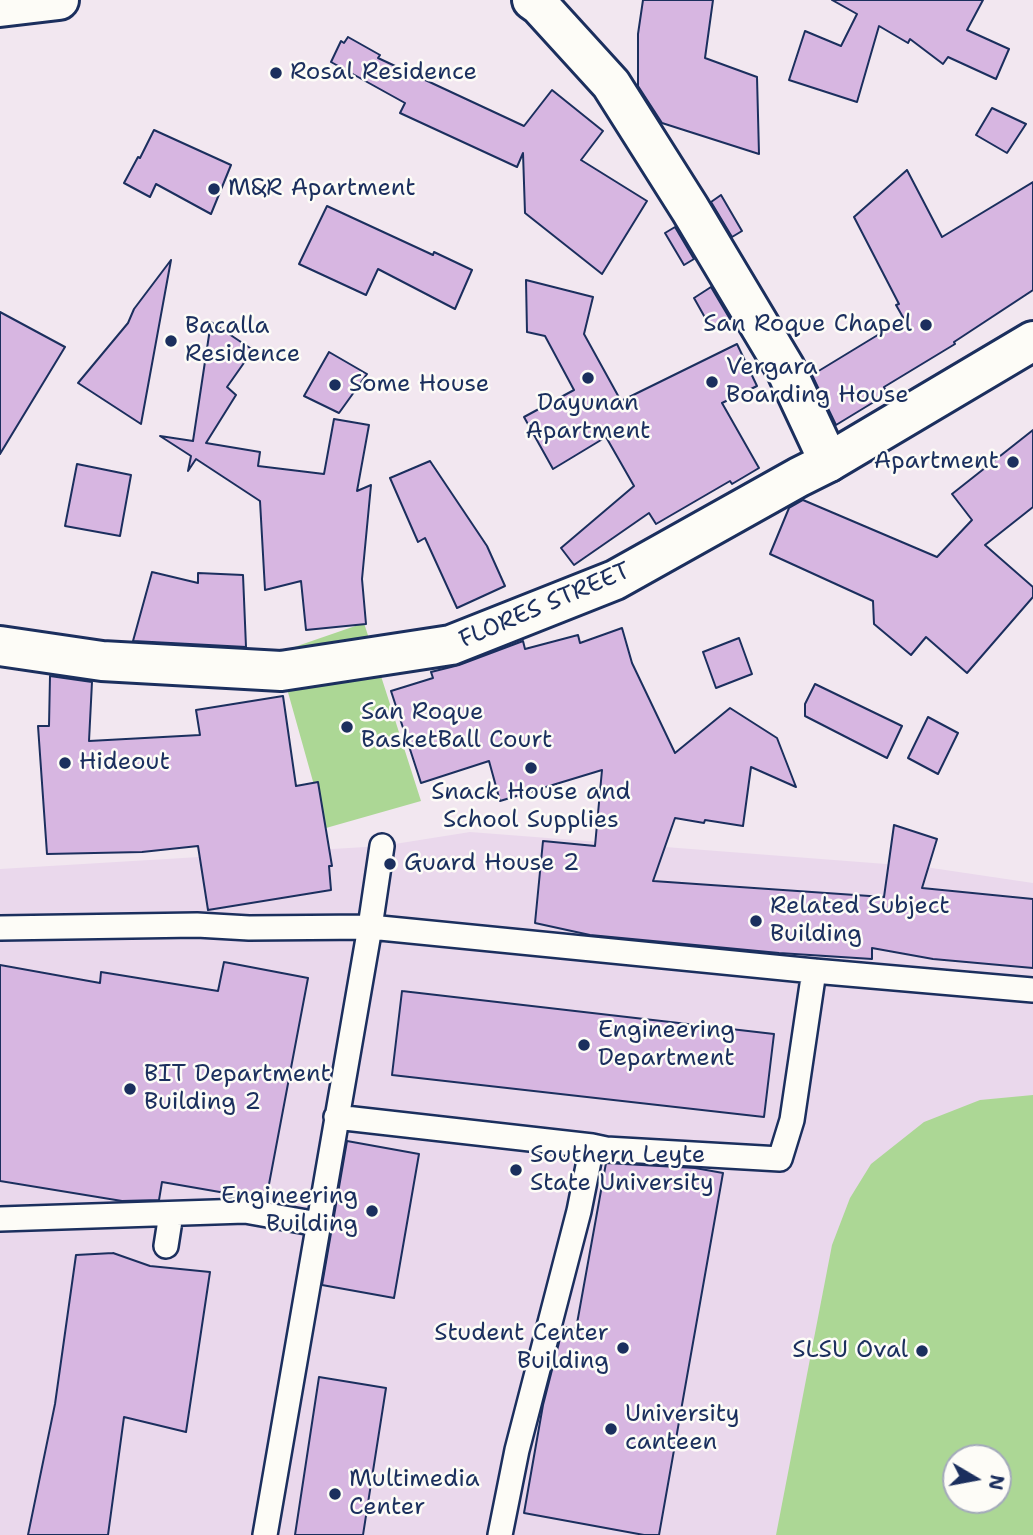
<!DOCTYPE html>
<html>
<head>
<meta charset="utf-8">
<style>
  body { margin:0 }
  #map { position:relative; width:1033px; height:1535px; overflow:hidden; background:#f2e7f0; font-family:"Shantell Sans",sans-serif }
  canvas { display:block }
  .north { position:absolute; left:942px; top:1444px; width:70px; height:70px; box-sizing:border-box; background:#fdfcf7; border:2px solid #a3aaba; border-radius:50%; rotate:100deg; font-size:19px; font-weight:700; line-height:28px; text-align:center; color:#1b2f5e }
  .north::after { content:''; display:block; margin:auto; width:24px; height:32px; background:#1b2f5e; clip-path:polygon(50% 0,100% 100%,50% 72%,0 100%) }
</style>
</head>
<body>
<div id="map">
<canvas width="1033" height="1535"></canvas>
<div class="north">N</div>
</div>
<script>
const ctx = document.querySelector('canvas').getContext('2d');
ctx.lineJoin = 'round';
function fillPath(path, color) { ctx.fillStyle = color; ctx.fill(path, 'evenodd'); }
const poly = rows => new Path2D(rows.map(r => 'M' + r).join(''));
function trace(path, color, width, dash) { ctx.strokeStyle = color; ctx.lineWidth = width; ctx.lineCap = dash ? 'butt' : 'round'; ctx.setLineDash(dash || []); ctx.stroke(path); }
function drawText(font, color, halo, rows, align = 'center') {
  ctx.font = font + ' "Shantell Sans",sans-serif'; ctx.lineWidth = 5; ctx.setLineDash([]); ctx.textBaseline = 'middle'; ctx.strokeStyle = halo; ctx.fillStyle = color; for (const [text, x, y, turn = 0] of rows) {
    ctx.save(); ctx.translate(x, y); ctx.rotate((+turn || 0) * Math.PI / 180); ctx.textAlign = isNaN(turn) ? turn : align; if (halo) ctx.strokeText(text, 0, 0); ctx.fillText(text, 0, 0); ctx.restore();
  }
}
const built = poly([
  [470,832,925,867,1033,883,1033,1535,0,1535,0,869,382,846],
  [956,1458,998,1458,998,1500,956,1500]
]);
const green = poly([
  [364,623,421,801,326,828,277,653],
  [1033,1095,1033,1535,776,1535,832,1245,850,1198,871,1164,924,1122,980,1100],
  [998,1458,998,1500,956,1500,956,1458]
]);
const building = poly([
  [643,0,713,0,705,58,757,77,759,154,662,123,638,86,638,34,643,0],
  [832,0,983,0,967,30,1009,49,996,79,948,57,943,64,910,39,908,43,879,26,857,102,789,80,805,31,841,46,857,14,832,0],
  [348,37,380,55,378,58,524,126,552,90,603,131,581,160,647,201,602,274,525,213,523,153,517,167,400,113,405,103,331,62,341,41,344,43,348,37],
  [992,108,1026,124,1007,153,976,135,992,108],
  [154,130,231,165,211,214,156,184,150,197,124,183,138,157,140,158,154,130],
  [907,170,942,237,1033,182,1033,290,954,342,955,344,884,387,887,394,836,425,812,375,904,319,896,305,899,304,854,217,907,170],
  [721,195,742,231,732,237,711,202,721,195],
  [327,206,433,255,434,252,472,270,455,309,378,269,366,295,299,264,327,206],
  [675,227,694,259,684,265,665,233,675,227],
  [171,260,141,424,78,383,128,323,134,309,171,260],
  [526,280,593,297,584,334,621,401,737,344,757,386,722,403,759,468,732,484,730,481,656,524,649,513,574,565,561,548,634,486,606,437,553,469,524,417,574,390,545,336,527,332,526,280],
  [711,287,730,319,712,330,694,298,711,287],
  [0,312,65,347,0,454,0,312],
  [211,322,253,350,227,387,236,395,206,443,260,452,258,466,324,474,334,419,369,425,357,491,371,485,362,579,366,624,306,630,301,581,265,590,260,501,196,459,188,471,191,456,160,436,193,441,211,322],
  [329,352,367,374,339,413,304,396,329,352],
  [1033,430,1033,507,985,545,1033,587,1033,597,967,673,926,637,911,655,874,624,873,601,770,554,789,508,803,500,937,557,972,520,952,494,1033,430],
  [430,461,487,546,505,586,457,608,425,538,418,542,390,478,430,461],
  [77,464,131,475,120,536,65,526,77,464],
  [152,572,198,583,198,573,243,575,246,647,133,641,152,572],
  [622,628,632,663,675,753,730,708,777,738,796,787,751,767,743,826,705,820,704,823,675,818,653,881,884,897,894,825,937,839,922,888,1033,899,1033,968,933,959,872,948,872,959,779,953,590,935,535,923,543,841,595,846,602,770,500,801,489,761,421,783,391,691,433,678,431,672,459,665,523,641,525,649,578,635,580,643,622,628],
  [739,638,752,674,716,688,703,652,739,638],
  [50,676,92,682,89,741,200,735,196,710,283,696,296,786,318,782,332,866,329,866,331,890,208,910,198,846,142,852,47,854,38,726,49,726,50,676],
  [815,684,902,726,887,758,805,716,805,704,815,684],
  [928,717,958,733,938,774,908,758,928,717],
  [224,962,308,978,266,1200,162,1182,159,1200,122,1201,0,1181,0,965,100,983,101,972,218,991,224,962],
  [402,991,774,1034,764,1117,392,1075,402,991],
  [347,1141,419,1154,394,1298,322,1285,347,1141],
  [606,1163,695,1168,723,1173,659,1535,644,1535,524,1513,543,1405,563,1327,576,1329,606,1163],
  [113,1253,150,1266,210,1272,186,1432,124,1417,108,1535,28,1535,55,1404,76,1255,113,1253],
  [319,1377,386,1388,363,1535,295,1535,319,1377]
]);
const service = poly([
  [0,928,197,925,249,928,370,927,814,971,1033,990],
  [336,1117,592,1146,606,1149,780,1159,792,1120,814,971],
  [0,1219,245,1211,318,1224],
  [166,1246,171,1214],
  [265,1535,370,927,382,846],
  [500,1535,517,1450,579,1211,592,1146]
]);
const minor = poly([
  [532,0,539,5,611,84,690,209,785,368,829,462],
  [0,7,59,0]
]);
const tertiary = poly([
  [0,646,102,661,281,671,451,645,615,580,799,477,829,462,1033,341]
]);
const markers = [
  [276,73,7,"#1b2f5e"],
  [214,189,7,"#1b2f5e"],
  [926,325,7,"#1b2f5e"],
  [171,341,7,"#1b2f5e"],
  [588,378,7,"#1b2f5e"],
  [712,382,7,"#1b2f5e"],
  [335,385,7,"#1b2f5e"],
  [1013,462,7,"#1b2f5e"],
  [347,727,7,"#1b2f5e"],
  [65,763,7,"#1b2f5e"],
  [531,768,7,"#1b2f5e"],
  [390,864,7,"#1b2f5e"],
  [756,921,7,"#1b2f5e"],
  [584,1045,7,"#1b2f5e"],
  [130,1089,7,"#1b2f5e"],
  [516,1170,7,"#1b2f5e"],
  [372,1211,7,"#1b2f5e"],
  [623,1348,7,"#1b2f5e"],
  [922,1351,7,"#1b2f5e"],
  [611,1429,7,"#1b2f5e"],
  [335,1494,7,"#1b2f5e"]
];
const poiNames = [
  ["Rosal Residence",290,73],
  ["M&R Apartment",228,189],
  ["San Roque Chapel",912,325,"right"],
  ["Bacalla",185,327],
  ["Residence",185,355],
  ["Vergara",726,368],
  ["Boarding House",726,396],
  ["Some House",349,385],
  ["Dayunan",588,404,"center"],
  ["Apartment",588,432,"center"],
  ["Apartment",999,462,"right"],
  ["San Roque",361,713],
  ["BasketBall Court",361,741],
  ["Hideout",79,763],
  ["Snack House and",531,793,"center"],
  ["School Supplies",531,821,"center"],
  ["Guard House 2",404,864],
  ["Related Subject",770,907],
  ["Building",770,935],
  ["Engineering",598,1031],
  ["Department",598,1059],
  ["BIT Department",144,1075],
  ["Building 2",144,1103],
  ["Southern Leyte",530,1156],
  ["State University",530,1184],
  ["Engineering",358,1197,"right"],
  ["Building",358,1225,"right"],
  ["Student Center",609,1334,"right"],
  ["Building",609,1362,"right"],
  ["SLSU Oval",908,1351,"right"],
  ["University",625,1415],
  ["canteen",625,1443],
  ["Multimedia",349,1480],
  ["Center",349,1508]
];
const streetNames = [
  ["FLORES STREET",545,606,-23]
];
fillPath(built, '#ead8ec');
fillPath(green, '#acd795');
fillPath(building, '#d7b6e1');
trace(building, '#1b2f5e', 2);
trace(service, '#1b2f5e', 28);
trace(minor, '#1b2f5e', 44);
trace(tertiary, '#1b2f5e', 44);
trace(service, '#fdfcf7', 23);
trace(minor, '#fdfcf7', 38);
trace(tertiary, '#fdfcf7', 38);
for (const [x, y, r, color] of markers) { const dot = new Path2D(); dot.arc(x, y, r, 0, 2 * Math.PI); ctx.fillStyle = color; ctx.fill(dot); trace(dot, '#fdfcf7', 2.5); }
drawText('24px', '#1b2f5e', '#fdfcf7', poiNames, 'left');
drawText('24px', '#1b2f5e', '#fdfcf7', streetNames);
</script>
</body>
</html>
